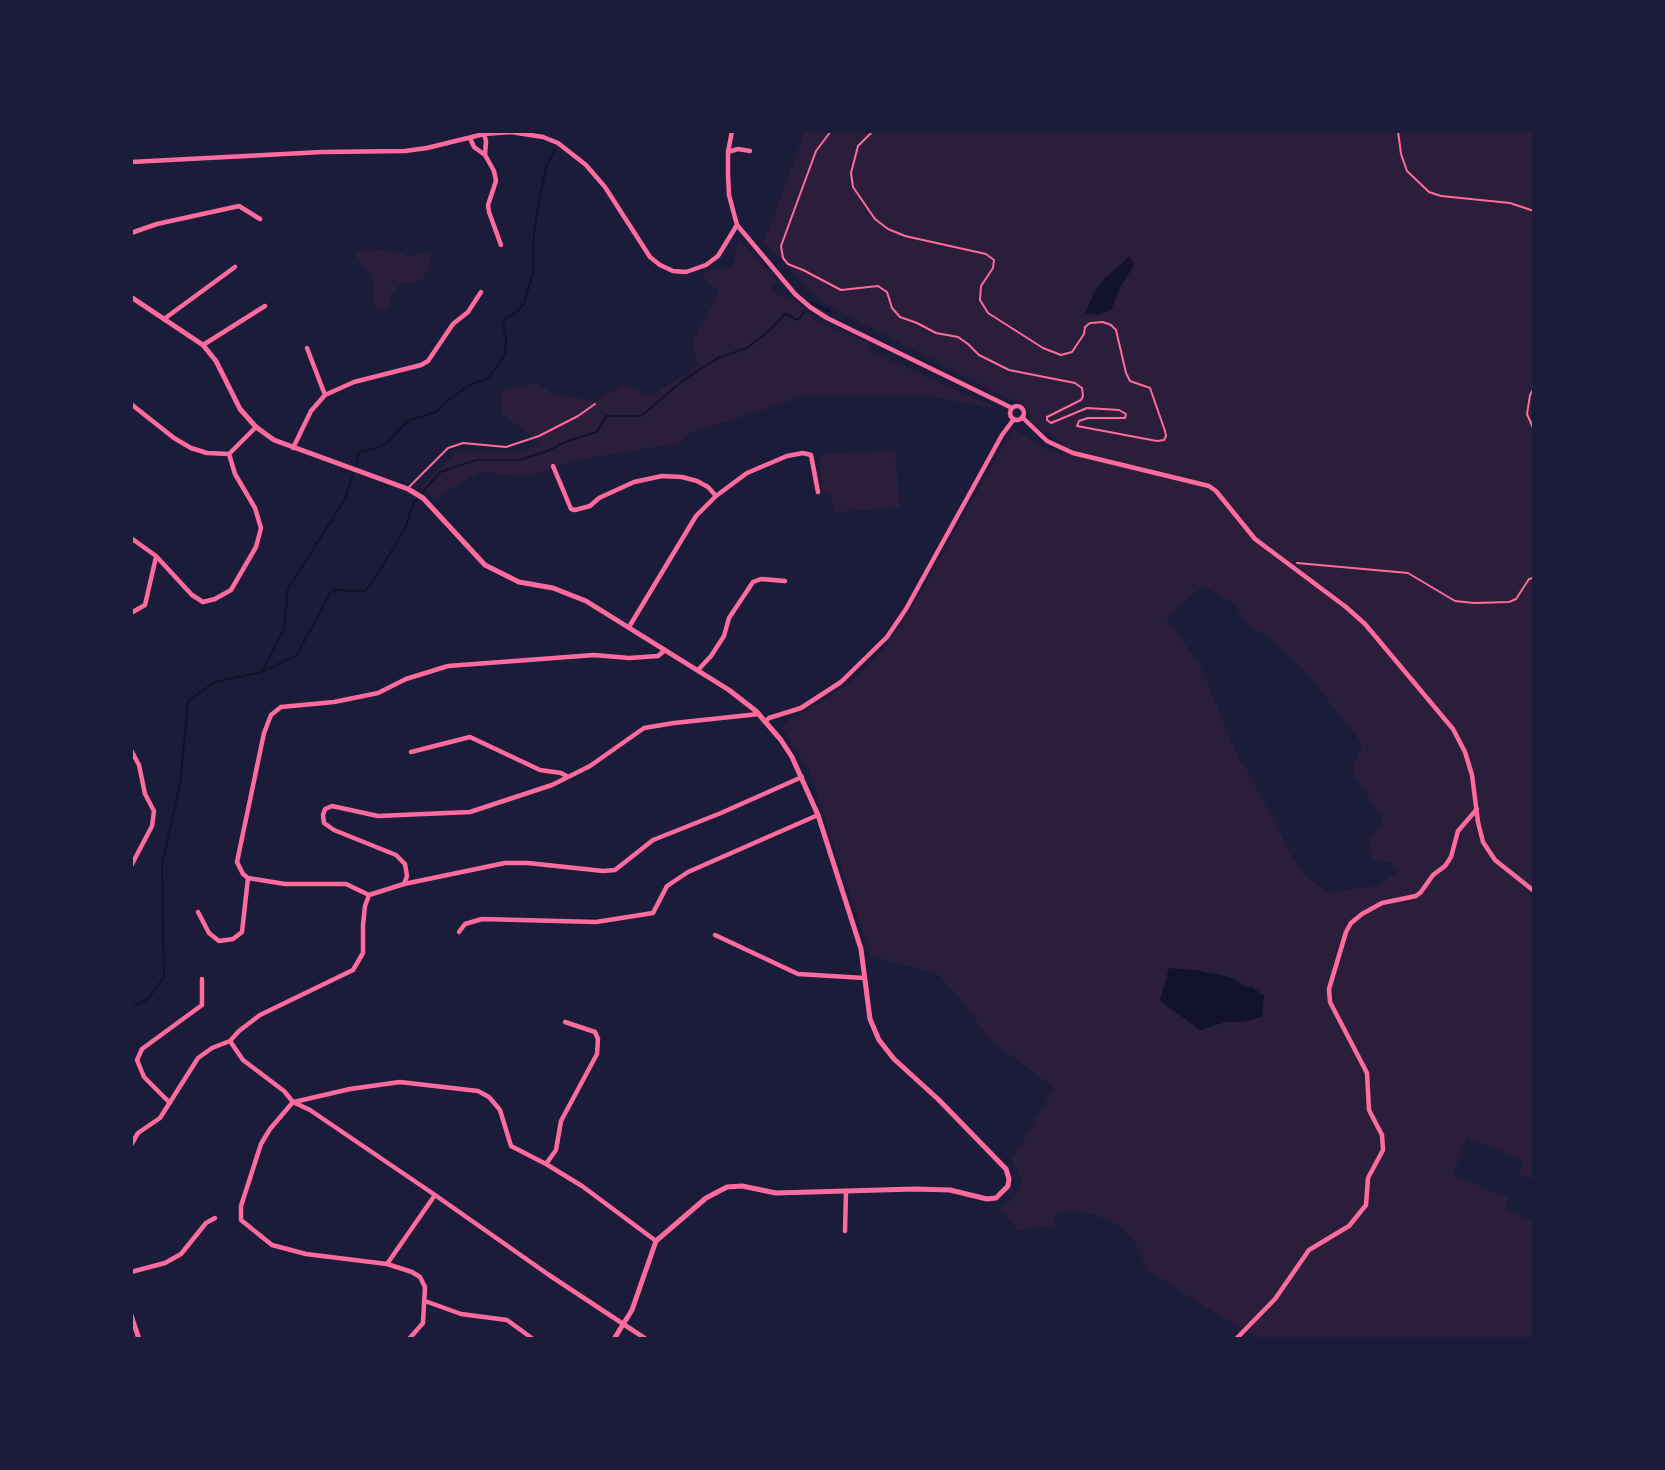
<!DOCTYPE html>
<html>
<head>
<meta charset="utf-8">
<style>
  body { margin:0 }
  #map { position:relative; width:1665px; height:1470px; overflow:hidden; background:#1b1b3a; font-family:Mulish,sans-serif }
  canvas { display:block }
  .frame { position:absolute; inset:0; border:133px solid #1b1b3a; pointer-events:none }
</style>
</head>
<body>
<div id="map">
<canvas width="1665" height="1470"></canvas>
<div class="frame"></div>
</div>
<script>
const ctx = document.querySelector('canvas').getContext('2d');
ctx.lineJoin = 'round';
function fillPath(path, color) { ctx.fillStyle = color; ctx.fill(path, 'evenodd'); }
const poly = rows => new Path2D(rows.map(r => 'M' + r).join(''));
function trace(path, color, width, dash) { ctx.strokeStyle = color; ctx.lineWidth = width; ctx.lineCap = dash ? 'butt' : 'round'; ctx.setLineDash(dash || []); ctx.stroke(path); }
const green = poly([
  [805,131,1534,131,1534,1180,1519,1174,1524,1161,1467,1138,1453,1175,1509,1198,1505,1210,1534,1221,1534,1339,1258,1339,1148,1271,1134,1240,1116,1224,1092,1214,1066,1211,1054,1217,1055,1225,1018,1231,1000,1208,1014,1198,1022,1181,1012,1159,1054,1088,991,1041,962,1001,938,974,870,956,810,772,781,726,850,683,888,644,908,614,1013,428,1042,447,1061,454,1065,446,1032,423,1027,409,1021,403,1008,399,822,302,764,242],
  [1203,586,1234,604,1250,628,1266,635,1306,672,1360,741,1361,750,1355,762,1354,774,1384,822,1370,837,1368,851,1375,861,1390,862,1398,871,1379,886,1328,892,1303,874,1292,856,1246,767,1240,762,1199,663,1166,618],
  [1230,977,1264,996,1262,1016,1242,1022,1225,1022,1200,1030,1160,1001,1164,991],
  [739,240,777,281,771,289,780,296,786,296,796,301,814,320,871,344,867,350,1004,411,926,395,807,395,686,435,680,443,584,459,528,476,480,472,434,499,420,488,457,452,519,453,540,443,501,413,502,390,536,382,554,395,595,401,625,384,650,396,698,367,692,343,719,292,702,277,709,270,724,271,734,264],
  [365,248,399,252,407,256,429,253,432,259,429,269,422,279,417,282,404,282,399,285,390,296,390,307,381,312,375,307,373,301,374,285,371,274,362,266,357,257,357,252],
  [895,450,900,508,835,512,830,494,822,490,819,455]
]);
const water = poly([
  [1130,256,1134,265,1120,288,1111,310,1098,315,1085,313,1094,293,1104,279],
  [1169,968,1196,970,1230,977,1245,987,1252,987,1264,996,1262,1017,1242,1022,1225,1022,1200,1030,1160,1000]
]);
const stream = poly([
  [812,303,829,311],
  [356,466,359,452,378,448,388,442,407,421,436,412,451,398,468,386,488,378,499,364,505,354,506,339,503,326,505,319,518,311,524,303,533,273,534,233,539,201,547,164,555,150],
  [421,494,440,472,476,460,519,460,545,452,570,440,597,432,606,416,641,416,685,379,718,358,747,348,771,329,785,314,798,320,804,312],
  [264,671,297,655,332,590,365,591,377,575,405,529,413,504,417,499],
  [131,1007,148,999,164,977,162,864,180,785,188,701,215,682,262,672,284,629,288,589,345,499,354,472]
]);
const path = poly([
  [831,131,816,151,781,246,783,258,788,264,803,270,841,290,878,286,887,292,892,308,900,317,917,323,936,333,958,337,968,344,979,355,1009,370,1075,383,1082,388,1083,396,1081,400,1047,417,1047,420,1051,423,1087,408,1119,410,1126,414,1125,418,1088,418,1079,421,1077,426,1157,441,1164,440,1166,436,1165,431,1150,388,1130,381,1126,373,1116,330,1111,325,1103,322,1090,323,1085,327,1084,334,1072,352,1061,355,1043,348,988,313,980,300,981,286,993,268,994,260,986,254,905,236,888,229,875,219,853,187,851,173,858,146,873,131],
  [1398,131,1401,154,1407,171,1429,192,1441,196,1510,203,1534,211],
  [1534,388,1530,395,1527,414,1534,430],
  [1297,563,1408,573,1455,601,1474,603,1509,602,1516,599,1529,579,1534,578]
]);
const service = poly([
  [408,488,448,448,463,443,506,447,539,436,578,416,595,404]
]);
const minor = poly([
  [732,131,728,152,728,175,729,195,737,225,795,294,810,307,827,318,1012,408],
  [484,134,486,141,485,155],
  [470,138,474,147,485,155,494,171,496,181,488,205,489,212,501,245],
  [728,152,738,149,750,151],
  [131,162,322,152,405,151,427,148,484,134,511,132,543,137,558,143,586,165,605,187,650,257,660,265,673,271,686,272,706,265,718,256,737,225],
  [131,233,157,224,239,206,260,219],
  [164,319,235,267],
  [203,345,265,306],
  [307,348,325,395],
  [131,404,174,438,191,448,207,453,229,454],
  '1010 413a7 7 0 1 1 14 0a7 7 0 1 1-14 0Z',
  [1022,417,1047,441,1073,453,1209,486,1216,491,1255,539,1346,607,1365,624,1453,729,1465,752,1472,775,1478,822,1483,842,1495,860,1534,891],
  [293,448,311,411,325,395,354,382,421,365,428,361,453,324,468,312,481,292],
  [229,454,256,427],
  [553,466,571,509,575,510,590,506,599,498,634,482,662,476,682,477,697,481,708,487,716,496],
  [131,538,156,556,192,595,203,602,215,599,231,590,256,547,261,528,255,508,235,474,229,454],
  [131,613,145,605,156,557],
  [629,627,696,516,716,496,747,473,787,456,803,453,811,455,818,492],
  [698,670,711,656,724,636,729,618,753,582,761,579,785,581],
  [766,721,769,718,801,708,841,682,887,637,906,609,1002,435,1014,419],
  [131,750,139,765,145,794,154,811,152,826,131,866],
  [411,752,470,737,540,770,561,773,568,777],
  [404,884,505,863,528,863,603,871,615,870,653,840,721,813,802,777],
  [369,895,346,884,285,884,248,878,243,874,237,862,264,733,271,715,281,707,334,702,378,693,406,679,448,666,594,655,629,658,658,656,665,650],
  [198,912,209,933,219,941,233,939,242,932,248,878],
  [459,932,465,924,482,919,596,922,653,913,667,886,688,872,818,815],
  [715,935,798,974,864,978],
  [293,1102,270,1129,261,1144,241,1206,241,1220,272,1245,306,1254,387,1264,412,1272,420,1277,425,1287,423,1323,409,1339],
  [294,1102,350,1089,400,1082,478,1091,489,1097,500,1110,511,1146,546,1164,582,1186,656,1241],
  [170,1103,144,1077,137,1060,142,1049,202,1005,202,979],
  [131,1145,138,1133,160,1118,198,1058,212,1048,230,1041],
  [546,1164,556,1150,561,1121,597,1054,598,1039,595,1032,565,1022],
  [845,1231,846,1192],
  [387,1264,435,1195],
  [131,1272,165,1263,181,1254,206,1223,215,1218],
  [425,1301,461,1314,507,1320,533,1339],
  [646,1339,549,1275,435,1195,310,1110,293,1102,284,1091,243,1060,230,1041,239,1031,260,1015,353,970,363,953,363,925,365,906,369,895,404,884,407,876,405,864,396,855,334,830,324,823,323,815,325,809,332,806,378,816,470,812,552,785,590,766,644,728,674,723,759,714],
  [1236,1339,1275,1299,1309,1250,1349,1226,1366,1205,1368,1178,1383,1150,1382,1135,1369,1110,1367,1073,1330,1002,1329,989,1346,932,1351,923,1362,914,1382,903,1416,896,1421,892,1433,875,1445,866,1451,857,1458,831,1477,809]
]);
const tertiary = poly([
  [131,297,203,345,216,361,240,409,256,427,274,440,408,489,423,498,485,565,519,582,553,588,586,601,729,690,756,711,781,740,792,757,818,815,861,949,870,1019,879,1040,894,1059,939,1100,1006,1169,1009,1179,1008,1186,996,1198,987,1199,950,1190,915,1189,776,1193,742,1186,727,1187,706,1198,656,1241,632,1310,614,1339],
  [131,1315,139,1339]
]);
fillPath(green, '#2a1e3b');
fillPath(water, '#12122b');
trace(stream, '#12122b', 2);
trace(path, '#ff6b9d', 2);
trace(service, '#ff6b9d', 2);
trace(minor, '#ff6b9d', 4.5);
trace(tertiary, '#ff6b9d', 5);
</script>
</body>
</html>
